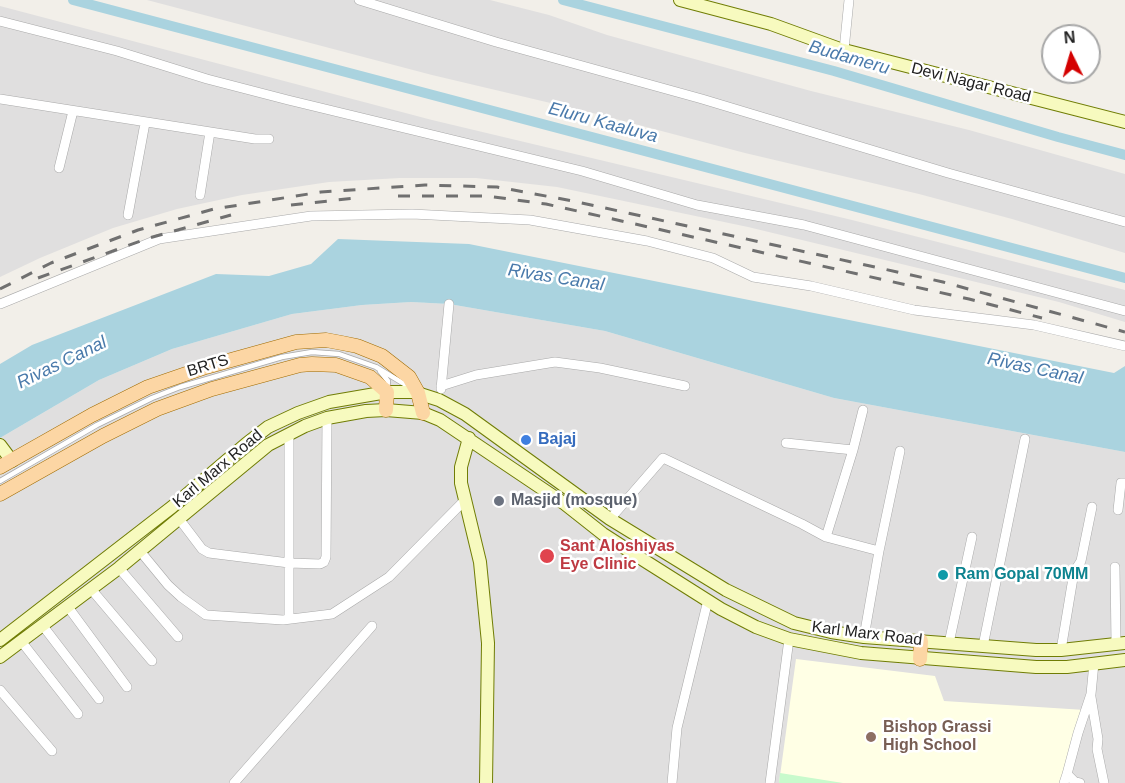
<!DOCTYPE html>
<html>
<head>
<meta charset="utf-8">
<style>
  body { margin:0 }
  #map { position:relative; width:1125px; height:783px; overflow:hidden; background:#f2efe9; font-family:Arial,sans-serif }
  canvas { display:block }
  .north { position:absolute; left:1041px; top:24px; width:60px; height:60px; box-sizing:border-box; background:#fff; border:2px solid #a7a7a7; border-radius:50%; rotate:355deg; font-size:16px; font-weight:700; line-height:24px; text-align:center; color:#222 }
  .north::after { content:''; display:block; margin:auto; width:21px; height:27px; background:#d40000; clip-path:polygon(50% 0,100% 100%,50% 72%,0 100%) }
</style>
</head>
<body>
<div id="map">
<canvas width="1125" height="783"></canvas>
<div class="north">N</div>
</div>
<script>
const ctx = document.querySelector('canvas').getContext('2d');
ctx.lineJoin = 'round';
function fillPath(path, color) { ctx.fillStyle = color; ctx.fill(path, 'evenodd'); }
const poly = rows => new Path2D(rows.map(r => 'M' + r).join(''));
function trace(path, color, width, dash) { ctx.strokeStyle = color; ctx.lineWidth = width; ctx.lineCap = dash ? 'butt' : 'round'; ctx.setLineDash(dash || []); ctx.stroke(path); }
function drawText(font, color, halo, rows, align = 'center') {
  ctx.font = font + ' Arial,sans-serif'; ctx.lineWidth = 5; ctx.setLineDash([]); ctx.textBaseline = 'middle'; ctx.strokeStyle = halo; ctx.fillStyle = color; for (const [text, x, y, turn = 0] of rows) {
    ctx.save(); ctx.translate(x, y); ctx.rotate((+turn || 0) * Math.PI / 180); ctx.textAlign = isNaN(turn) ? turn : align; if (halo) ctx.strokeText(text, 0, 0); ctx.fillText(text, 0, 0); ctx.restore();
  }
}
const residential = poly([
  [147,0,490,0,549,15,607,35,811,91,969,130,1125,174,1125,253,1012,219,919,194,745,153,597,114,432,75],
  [0,6,432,120,852,220,1125,290,1125,322,1059,302,748,227,557,187,476,178,400,178,329,182,242,195,177,209,113,228,40,258,0,277],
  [411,302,449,304,605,331,834,398,1125,452,1125,783,0,783,0,438,99,380,172,349,292,314,362,305]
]);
const education = poly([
  [796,659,935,676,944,701,1085,710,1061,783,779,783]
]);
const park = poly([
  [780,773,843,783,779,783]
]);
const water = poly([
  [338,239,469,244,1114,373,1125,366,1125,452,834,398,605,331,449,304,411,302,362,305,292,314,172,349,99,380,0,438,0,364,32,345,216,274,269,276,311,264]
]);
const canal = poly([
  [73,0,1125,278],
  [563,0,834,71,1058,137,1125,155]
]);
const lane = poly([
  [380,371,388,381,387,390],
  [0,481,97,425,152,398,180,387,282,357,312,352,339,354,376,367,411,388]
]);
const street = poly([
  [359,0,496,42,702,99,948,173,1125,222],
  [0,21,117,51,207,79,288,100,582,171,697,205,804,225,1125,311],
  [844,50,849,0],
  [0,99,255,139,269,139],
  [59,168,73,111],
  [200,195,210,132],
  [128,215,145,123],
  [0,304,159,239,311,216,412,214,530,220,647,241,713,258,753,277,811,286,914,310,1034,325,1125,346],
  [441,386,476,375,555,362,600,368,685,386],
  [441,389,449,304],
  [289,434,289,619],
  [786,443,853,450],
  [1118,510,1121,483,1125,483],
  [610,519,663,458,802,524,826,537,879,551],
  [180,520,202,549,209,553,289,563,320,564,324,562,326,557,327,418],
  [826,537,853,450,863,410],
  [140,551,168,585,181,597,206,615,283,620,332,614,389,577,464,501],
  [1115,567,1116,644],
  [119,568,178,637],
  [91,589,152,661],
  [68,607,127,687],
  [43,626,99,699],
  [864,637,879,551,900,451],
  [21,641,78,714],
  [949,643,972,537],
  [983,646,1025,439],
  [1061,650,1074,572,1081,561,1092,507],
  [0,690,52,751],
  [1091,697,1098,739,1097,749,1104,783],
  [1067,774,1078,733,1091,694,1094,663],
  [234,783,372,626],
  [672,783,677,728,708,600],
  [770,783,789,639],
  [1064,783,1067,774,1075,782,1080,783]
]);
const secondary = poly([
  [680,0,771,24,840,49,1125,122],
  [469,438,461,467,461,483,480,562,488,643,486,783],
  [0,445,12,461],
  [0,640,172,507,246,444,268,427,298,413,329,402,387,392,414,392,439,400,465,414,610,519,726,590,794,623,831,632,864,637,1036,650,1061,650,1125,643],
  [0,657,119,568,268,445,305,426,327,418,366,411,386,410,423,413,440,420,565,504,603,534,645,561,721,609,756,627,789,639,861,653,1036,667,1067,667,1125,660]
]);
const primary = poly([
  [0,467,92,415,148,387,206,367,296,342,326,340,342,343,357,346,382,356,409,377,418,393,423,413],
  [0,494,103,436,157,409,212,389,300,365,312,364,336,365,370,377,387,392,386,410],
  [920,659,921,641]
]);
const rail = poly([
  [398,196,487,196,546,204,969,299,1042,318],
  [291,205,356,198],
  [38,278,149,238,231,215],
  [0,289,51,263,138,230,214,209,321,192,425,185,497,187,573,201,943,282,1125,332]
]);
const markers = [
  [526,440,6,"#3f7fe0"],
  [499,501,6,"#6b7280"],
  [547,556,8,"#e0444e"],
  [943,575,6,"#0f9aa8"],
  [871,737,6,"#8d6e63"]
];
const streetNames = [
  ["Devi Nagar Road",971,83,14],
  ["BRTS",208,366,-17],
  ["Karl Marx Road",218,469,-40],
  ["Karl Marx Road",867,634,7]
];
const shopNames = [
  ["Bajaj",538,440]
];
const worshipNames = [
  ["Masjid (mosque)",511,501]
];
const healthNames = [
  ["Sant Aloshiyas",560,547],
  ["Eye Clinic",560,565]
];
const cultureNames = [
  ["Ram Gopal 70MM",955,575]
];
const educationNames = [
  ["Bishop Grassi",883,728],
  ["High School",883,746]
];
const waterNames = [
  ["Budameru",849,58,16],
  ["Eluru Kaaluva",603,123,15],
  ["Rivas Canal",556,278,9],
  ["Rivas Canal",62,363,-26],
  ["Rivas Canal",1035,369,12]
];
fillPath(residential, '#e0dfdf');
fillPath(education, '#ffffe5');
fillPath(park, '#c8facc');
fillPath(water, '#aad3df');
trace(canal, '#aad3df', 10);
trace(lane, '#a9a9a9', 6);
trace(street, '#a9a9a9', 10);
trace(secondary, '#707d05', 14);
trace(primary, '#a06b00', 15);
trace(lane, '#fff', 4.5);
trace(street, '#fff', 9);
trace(secondary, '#f7fabf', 12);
trace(primary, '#fcd6a4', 14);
trace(rail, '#707070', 3, [12, 12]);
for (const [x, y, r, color] of markers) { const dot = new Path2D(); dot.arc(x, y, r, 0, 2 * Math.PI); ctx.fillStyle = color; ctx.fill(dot); trace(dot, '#fff', 2); }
drawText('16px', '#222', '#fff', streetNames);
drawText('bold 16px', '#366cbe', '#fff', shopNames, 'left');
drawText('bold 16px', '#5b616d', '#fff', worshipNames, 'left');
drawText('bold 16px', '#be3a42', '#fff', healthNames, 'left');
drawText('bold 16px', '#0d838f', '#fff', cultureNames, 'left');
drawText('bold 16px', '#785e54', '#fff', educationNames, 'left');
drawText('italic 18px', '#4a7aab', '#fff', waterNames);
</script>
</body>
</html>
